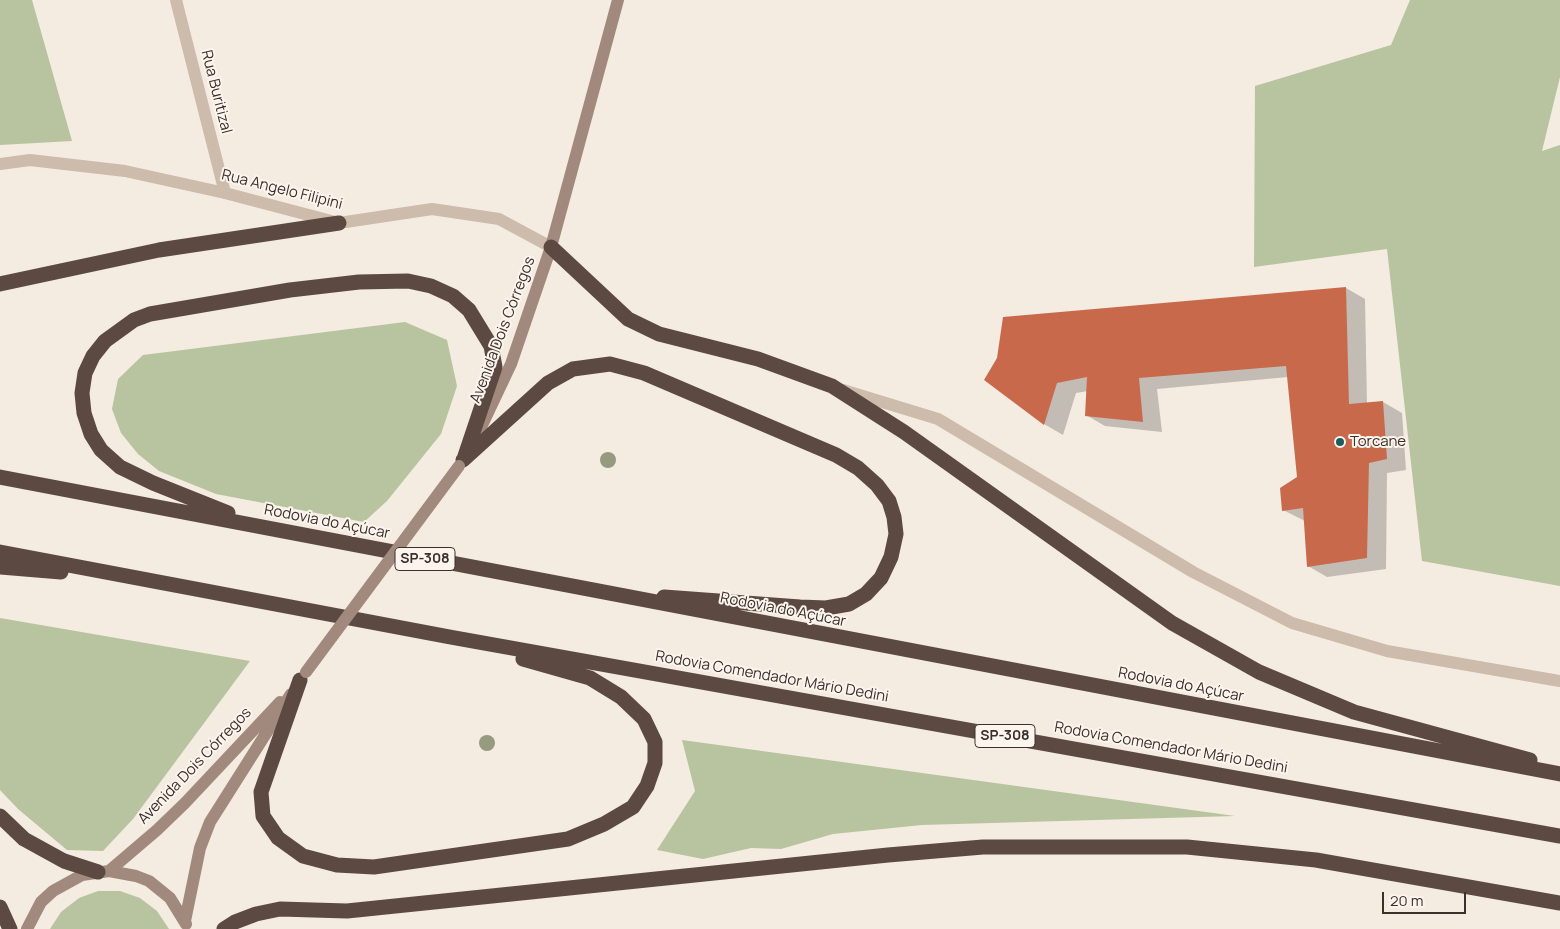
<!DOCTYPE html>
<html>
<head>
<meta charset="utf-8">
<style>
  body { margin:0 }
  #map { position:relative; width:1560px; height:929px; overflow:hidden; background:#f4ebe1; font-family:Manrope,sans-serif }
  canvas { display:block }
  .scale { position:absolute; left:1382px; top:892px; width:84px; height:22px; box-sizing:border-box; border:2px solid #3b302b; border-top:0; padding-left:6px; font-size:15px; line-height:18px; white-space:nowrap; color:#3b302b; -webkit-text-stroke:4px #fbf5ee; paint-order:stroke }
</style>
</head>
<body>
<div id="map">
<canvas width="1560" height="929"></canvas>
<div class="scale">20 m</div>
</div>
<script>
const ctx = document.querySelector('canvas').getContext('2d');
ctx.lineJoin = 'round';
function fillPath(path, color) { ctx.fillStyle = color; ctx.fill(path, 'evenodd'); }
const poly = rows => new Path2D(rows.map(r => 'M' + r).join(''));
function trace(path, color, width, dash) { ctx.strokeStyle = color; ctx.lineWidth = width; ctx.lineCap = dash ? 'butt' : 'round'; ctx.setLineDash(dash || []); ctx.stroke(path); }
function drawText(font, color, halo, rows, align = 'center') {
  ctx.font = font + ' Manrope,sans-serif'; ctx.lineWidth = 4; ctx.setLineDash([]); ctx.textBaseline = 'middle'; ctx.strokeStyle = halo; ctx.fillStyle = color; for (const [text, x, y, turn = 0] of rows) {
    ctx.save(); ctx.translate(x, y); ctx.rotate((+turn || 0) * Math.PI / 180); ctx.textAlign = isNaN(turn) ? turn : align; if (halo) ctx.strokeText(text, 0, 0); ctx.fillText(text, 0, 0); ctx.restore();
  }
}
const green = poly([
  [0,0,32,0,72,141,0,145],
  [1410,0,1560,0,1560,77,1542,151,1560,145,1560,586,1422,561,1387,249,1254,267,1255,86,1391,45],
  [405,322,447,340,457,386,441,434,387,501,364,522,216,494,159,471,138,454,121,433,112,409,118,379,143,355],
  [0,618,250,661,133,819,103,851,67,850,18,809,0,790],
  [682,740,1235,816,922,825,833,834,781,849,751,848,703,859,657,850,695,791],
  [98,891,120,891,140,898,157,911,169,929,50,929,61,912,79,898]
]);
const shadow = poly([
  [1346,288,1365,299,1367,404,1383,402,1402,413,1406,470,1387,473,1386,569,1327,577,1308,566,1305,521,1283,510,1298,478,1288,377,1157,389,1162,432,1105,426,1086,415,1088,391,1076,393,1063,435,1044,424,986,379]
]);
const building = poly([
  [1346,287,1349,404,1383,401,1387,459,1369,463,1367,558,1307,567,1303,508,1282,511,1280,488,1297,477,1286,366,1139,378,1143,422,1085,416,1087,377,1057,383,1044,425,984,380,997,358,1003,317]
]);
const street = poly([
  [176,0,225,193],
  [0,164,30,160,125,171,225,193,339,223,432,209,499,219,551,247],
  [843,390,938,419,1193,572,1292,623,1387,651,1560,681]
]);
const secondary = poly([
  [476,438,511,364,551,247,618,0],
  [109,871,157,830,185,803,280,702],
  [185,921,200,848,210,822,291,694],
  [27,929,41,902,53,891,82,875,109,871,136,876,149,881,170,898,186,924]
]);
const highway = poly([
  [551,247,628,319,659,334,758,359,832,386,904,432,1172,623,1259,672,1354,712,1530,760],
  [0,284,159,250,339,223],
  [463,460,548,383,573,369,610,364,644,373,836,455,858,468,877,485,889,501,894,517,896,534,891,557,881,578,866,594,849,604,826,608,800,607,664,597],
  [0,477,1560,774],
  [228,513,153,483,120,467,101,450,91,434,84,413,82,393,85,373,93,356,105,341,134,320,150,314,290,290,359,282,408,281,431,286,453,296,469,310,491,346,495,367,464,459],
  [0,552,450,637,1560,836],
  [0,567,61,572],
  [300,680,261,792,263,816,278,838,303,856,337,865,374,867,568,839,604,824,633,807,647,786,655,763,655,742,644,719,621,697,590,678,523,659],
  [0,816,24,839,64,861,98,872],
  [0,907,10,929],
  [224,929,235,922,256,914,280,909,347,911,888,855,983,847,1187,847,1316,860,1560,903]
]);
const secondaryBridge = poly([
  [306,672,459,466]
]);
const trees = [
  [608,460],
  [487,743]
];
const markers = [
  [1340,442,5,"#1f5a5e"]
];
const shields = [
  [425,559,60],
  [1005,736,60]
];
const shieldNames = [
  ["SP-308",425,559],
  ["SP-308",1005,736]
];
const streetNames = [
  ["Rua Buritizal",216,92,76],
  ["Rua Angelo Filipini",282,190,14],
  ["Avenida Dois Córregos",503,330,-69],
  ["Rodovia do Açúcar",327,522,11],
  ["Rodovia do Açúcar",783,610,11],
  ["Rodovia Comendador Mário Dedini",772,677,10],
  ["Rodovia do Açúcar",1181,685,11],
  ["Rodovia Comendador Mário Dedini",1171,748,10],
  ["Avenida Dois Córregos",195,766,-46]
];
const poiNames = [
  ["Torcane",1350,442]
];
fillPath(green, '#b8c4a0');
fillPath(shadow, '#0003');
fillPath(building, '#c8694b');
trace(street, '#cdbbac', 12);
trace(secondary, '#a18a7d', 12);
trace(highway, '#5c4a42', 15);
trace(secondaryBridge, '#a18a7d', 12);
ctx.fillStyle = '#969b7f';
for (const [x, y] of trees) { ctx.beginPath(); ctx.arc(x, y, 8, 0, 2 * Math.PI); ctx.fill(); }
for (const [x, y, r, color] of markers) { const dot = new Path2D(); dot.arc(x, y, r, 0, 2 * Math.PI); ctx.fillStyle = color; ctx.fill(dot); trace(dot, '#fbf5ee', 2); }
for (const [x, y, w] of shields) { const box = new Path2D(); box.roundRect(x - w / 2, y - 11.5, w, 23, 4); ctx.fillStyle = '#fbf5ee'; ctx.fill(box); trace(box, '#3b302b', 1); }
drawText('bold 14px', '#3b302b', null, shieldNames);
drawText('15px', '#3b302b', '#fbf5ee', streetNames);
drawText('15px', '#3b302b', '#fbf5ee', poiNames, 'left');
</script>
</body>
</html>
